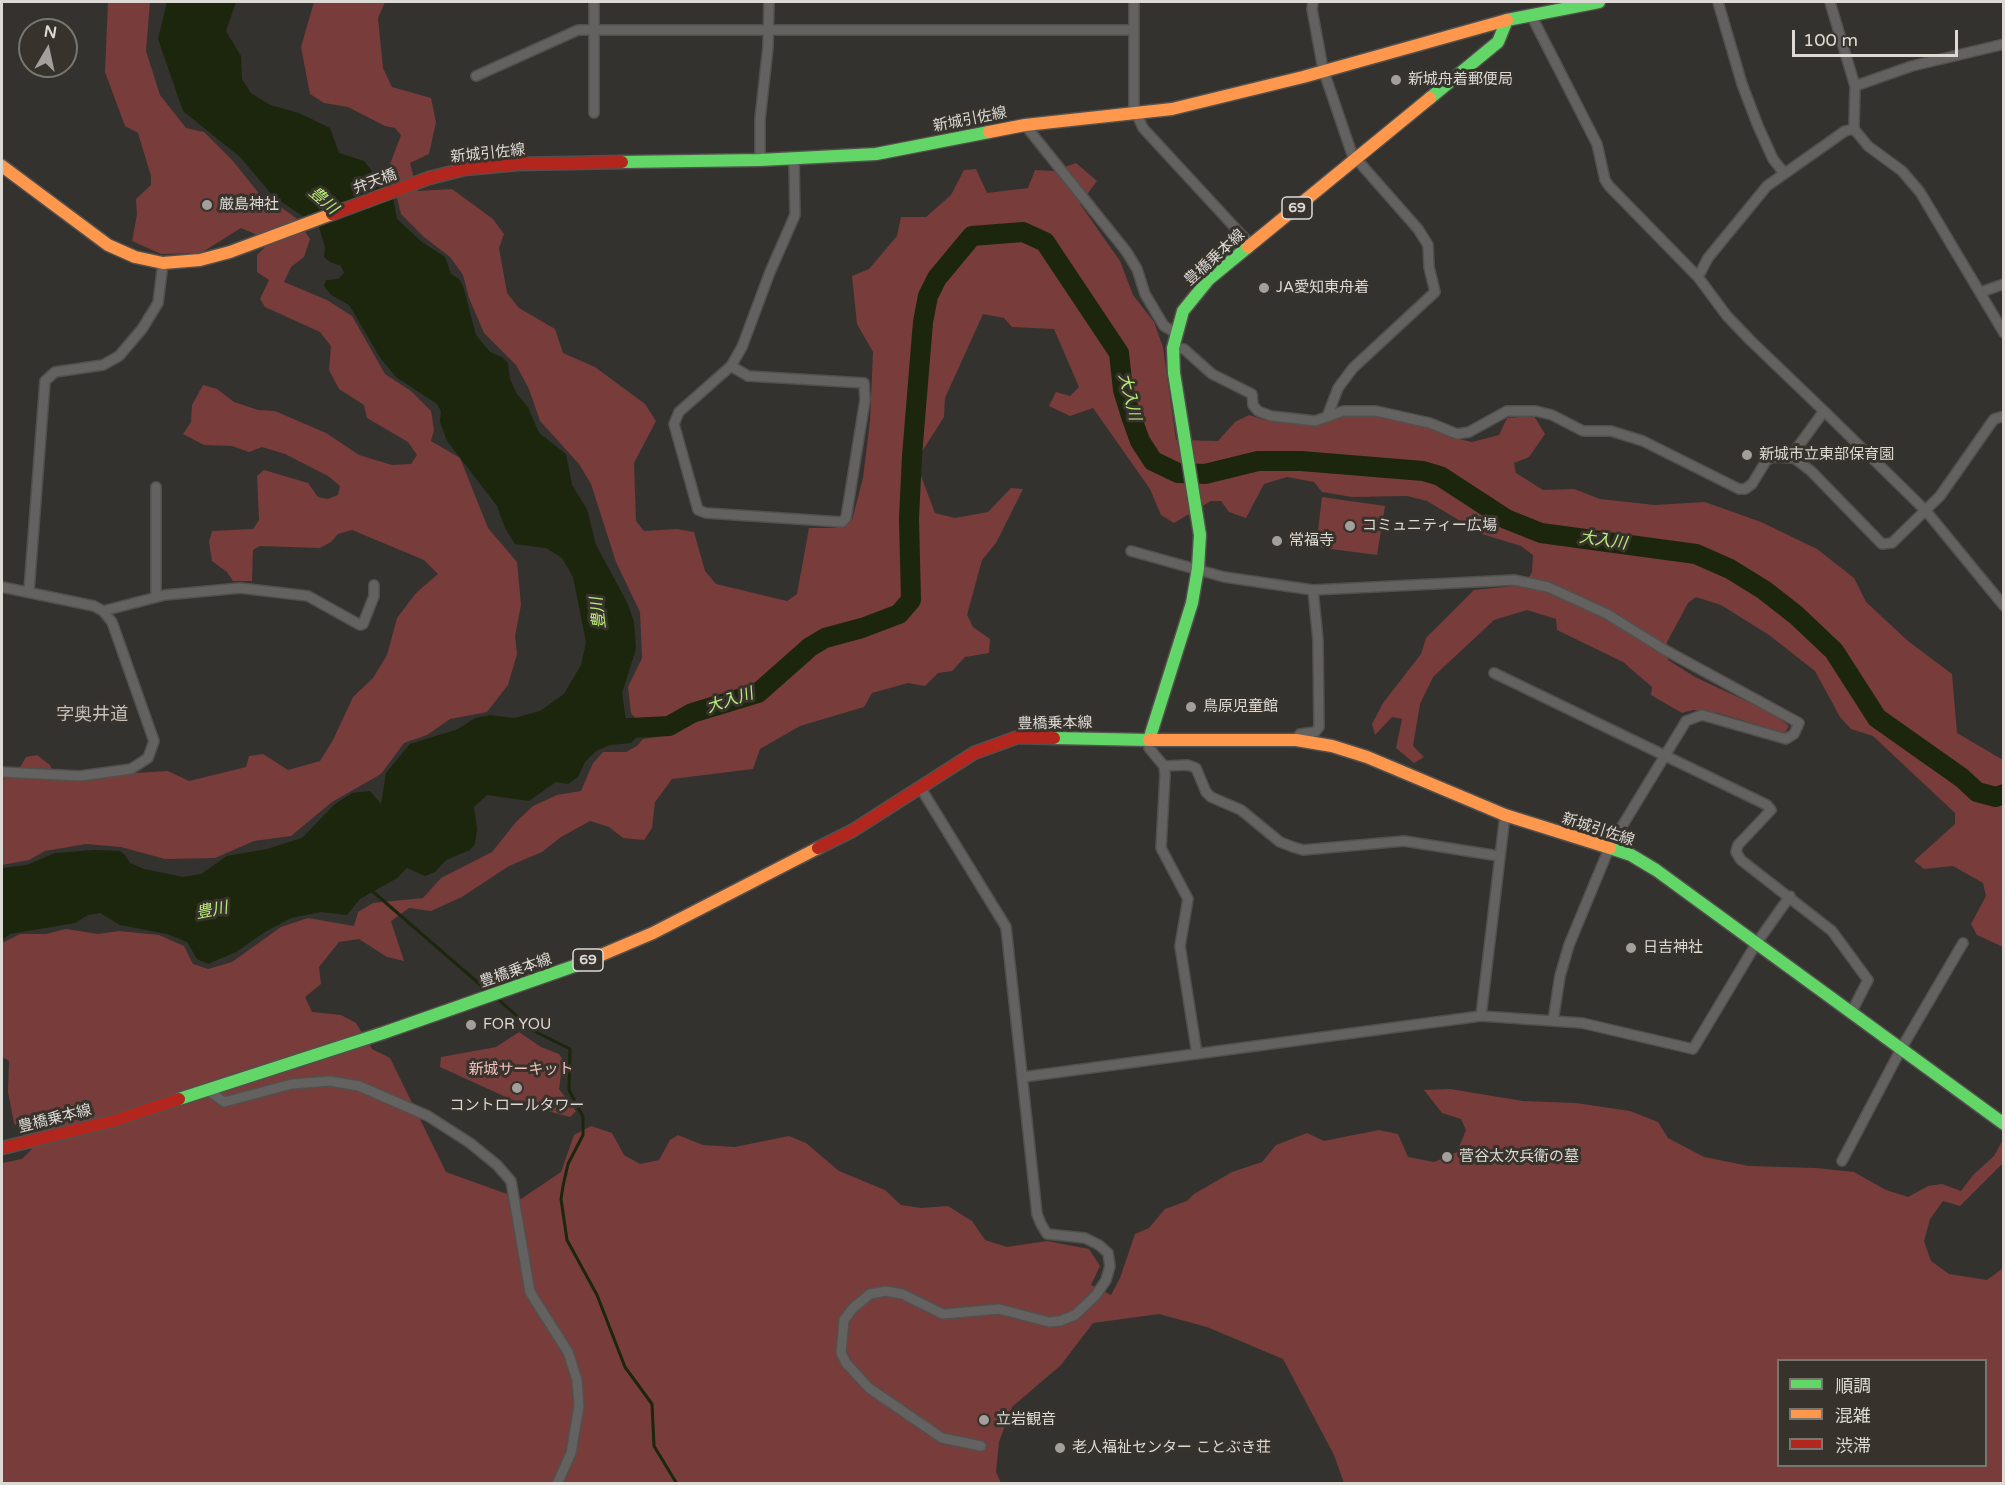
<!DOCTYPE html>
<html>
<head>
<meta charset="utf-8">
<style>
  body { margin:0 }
  #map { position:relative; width:2005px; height:1485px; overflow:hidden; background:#34322f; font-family:"Varela Round","Noto Sans JP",sans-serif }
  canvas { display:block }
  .frame { position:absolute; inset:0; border:3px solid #dddad6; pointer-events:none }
  .legend { position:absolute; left:1777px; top:1359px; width:210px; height:108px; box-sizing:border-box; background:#37332c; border:2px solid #797670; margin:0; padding:8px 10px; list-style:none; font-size:18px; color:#dddad6 }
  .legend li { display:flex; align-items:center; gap:12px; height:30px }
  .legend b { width:30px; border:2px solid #797670 }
  .north { position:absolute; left:18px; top:18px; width:60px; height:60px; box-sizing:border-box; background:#37332c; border:2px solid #797670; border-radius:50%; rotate:9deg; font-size:16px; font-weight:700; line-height:24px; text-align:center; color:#dddad6 }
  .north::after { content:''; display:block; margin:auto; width:21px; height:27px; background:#a29f9c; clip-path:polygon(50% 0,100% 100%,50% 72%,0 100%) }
  .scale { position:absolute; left:1792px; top:30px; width:166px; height:27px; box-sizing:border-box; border:3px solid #dddad6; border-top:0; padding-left:8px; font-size:18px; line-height:21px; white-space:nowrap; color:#dddad6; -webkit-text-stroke:4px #37332c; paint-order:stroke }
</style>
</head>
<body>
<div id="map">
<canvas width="2005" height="1485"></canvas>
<div class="frame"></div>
<ul class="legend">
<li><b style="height:8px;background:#63d668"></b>順調</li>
<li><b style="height:8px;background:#ff974d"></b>混雑</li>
<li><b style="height:8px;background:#b3261e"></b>渋滞</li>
</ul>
<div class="north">N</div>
<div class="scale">100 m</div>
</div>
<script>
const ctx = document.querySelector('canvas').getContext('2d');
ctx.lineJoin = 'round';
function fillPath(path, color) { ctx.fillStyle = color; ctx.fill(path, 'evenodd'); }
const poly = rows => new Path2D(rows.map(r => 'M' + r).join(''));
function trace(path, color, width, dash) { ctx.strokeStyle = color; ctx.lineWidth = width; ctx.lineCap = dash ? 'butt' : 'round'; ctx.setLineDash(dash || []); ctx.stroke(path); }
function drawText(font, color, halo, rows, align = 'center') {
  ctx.font = font + ' "Varela Round","Noto Sans JP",sans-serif'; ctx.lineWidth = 6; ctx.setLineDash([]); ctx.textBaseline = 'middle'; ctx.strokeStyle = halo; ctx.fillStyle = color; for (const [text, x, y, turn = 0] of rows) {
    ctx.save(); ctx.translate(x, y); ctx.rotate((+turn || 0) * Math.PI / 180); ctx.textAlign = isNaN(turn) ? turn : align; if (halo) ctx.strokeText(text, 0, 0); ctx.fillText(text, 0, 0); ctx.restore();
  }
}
const green = poly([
  [108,2,150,2,146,51,160,95,186,128,204,132,233,161,269,206,282,208,296,218,310,239,304,257,291,267,284,282,327,300,352,316,385,374,411,391,431,411,434,430,431,441,460,458,488,528,517,562,521,605,515,636,517,654,508,685,487,712,450,719,427,735,404,743,381,774,332,802,291,836,254,841,215,858,165,859,121,847,86,844,45,851,29,860,2,865,2,779,15,776,26,757,37,755,50,765,56,779,100,779,136,773,168,771,189,781,246,767,249,756,263,754,288,770,320,761,333,740,353,697,373,678,387,655,397,618,416,593,438,574,424,560,352,530,338,534,331,542,320,548,260,546,253,550,252,581,233,581,227,572,212,561,209,542,212,531,253,529,259,520,257,476,264,470,308,483,318,497,328,499,338,495,340,486,328,476,285,454,262,447,249,452,232,446,204,445,183,434,191,422,192,405,203,385,217,389,234,402,258,410,275,411,326,433,359,455,392,465,411,464,417,455,408,442,367,418,364,405,339,389,329,370,331,346,320,332,265,307,260,299,269,280,257,272,257,255,265,247,255,234,241,228,201,253,161,254,132,241,137,214,136,199,151,185,151,176,138,133,125,126,105,72],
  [314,2,385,2,378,18,383,68,392,87,431,98,436,122,429,154,410,163,417,191,452,189,493,219,504,234,499,248,507,293,519,308,555,329,563,353,595,367,645,404,656,421,634,463,636,521,644,531,677,529,694,532,705,571,716,584,787,601,797,594,809,528,835,528,852,520,863,478,870,421,873,352,857,324,852,276,869,269,897,236,901,217,926,217,951,195,964,170,976,169,987,193,1028,188,1035,170,1053,171,1076,163,1097,181,1080,204,1120,261,1133,295,1154,322,1163,347,1176,440,1218,441,1235,422,1249,415,1268,421,1306,423,1330,414,1370,414,1427,424,1454,438,1472,442,1499,435,1507,418,1534,416,1545,434,1529,457,1514,463,1516,473,1543,490,1574,489,1600,499,1655,505,1705,502,1761,522,1817,549,1854,578,1866,602,1908,641,1952,674,1957,733,2003,760,2003,947,1977,935,1971,924,1986,896,1983,883,1953,866,1924,869,1914,861,1955,824,1955,813,1873,736,1851,729,1840,717,1815,671,1769,635,1721,605,1696,597,1688,603,1667,642,1668,660,1695,677,1774,714,1789,726,1785,733,1718,713,1693,710,1682,713,1651,695,1652,687,1623,662,1557,630,1556,619,1527,610,1494,620,1433,677,1420,704,1413,746,1424,757,1414,763,1396,748,1402,719,1392,717,1375,735,1372,724,1383,703,1421,654,1426,638,1474,590,1524,585,1532,572,1533,555,1521,546,1482,534,1427,501,1407,496,1352,497,1322,492,1314,482,1287,477,1264,484,1246,518,1229,512,1221,501,1211,501,1174,523,1161,515,1150,489,1093,408,1070,416,1049,406,1056,392,1070,396,1079,387,1054,329,1012,327,1004,318,983,314,945,398,944,417,921,453,918,468,935,513,955,518,988,512,1011,488,1023,489,996,543,982,560,967,615,973,627,990,639,989,653,965,657,952,671,938,673,925,686,908,683,872,693,864,707,800,726,760,749,753,769,672,779,655,802,652,828,644,840,623,838,609,827,590,821,561,837,542,852,509,866,462,897,431,911,409,908,391,921,404,961,387,957,359,939,339,942,319,967,321,984,305,997,312,1012,341,1015,356,1023,372,1049,390,1058,446,1172,521,1199,561,1172,574,1135,591,1126,612,1133,624,1155,640,1164,659,1160,670,1140,678,1135,703,1145,735,1147,789,1136,806,1143,839,1171,885,1190,901,1205,921,1208,948,1206,972,1221,985,1240,1007,1247,1047,1241,1089,1249,1100,1266,1091,1285,1111,1295,1120,1278,1135,1234,1149,1228,1165,1209,1187,1201,1194,1194,1232,1172,1262,1162,1276,1145,1307,1133,1324,1141,1379,1130,1398,1134,1408,1157,1434,1162,1457,1152,1466,1130,1461,1119,1442,1113,1424,1090,1450,1089,1523,1101,1576,1103,1630,1111,1658,1122,1668,1138,1704,1157,1749,1166,1816,1168,1854,1172,1886,1190,1908,1197,1928,1186,1942,1184,1961,1191,1973,1175,1994,1156,2003,1140,2003,1163,1960,1206,1943,1201,1930,1219,1924,1241,1931,1261,1949,1274,1987,1280,2003,1268,2003,1483,1344,1483,1334,1455,1283,1359,1207,1327,1159,1314,1093,1323,1061,1365,1012,1407,999,1442,996,1472,1001,1483,2,1483,2,1163,22,1159,32,1149,14,1123,8,1092,9,1061,2,1057,2,943,20,934,46,934,66,929,98,934,119,931,159,935,184,946,193,964,208,969,232,962,281,927,308,918,354,926,358,912,373,903,423,898,441,878,492,852,516,822,533,806,557,795,581,791,593,763,603,752,626,752,637,746,643,739,664,736,658,721,639,722,631,713,628,687,642,658,640,612,616,562,591,484,579,464,540,421,529,389,516,365,484,333,469,298,463,275,450,257,424,237,401,214,389,167,401,135,395,128,385,126,348,107,324,103,310,94,301,47],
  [1778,1360,1986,1360,1986,1466,1778,1466],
  [1322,497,1385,506,1377,555,1316,547],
  [519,1032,541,1047,559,1054,563,1060,559,1089,576,1111,570,1117,521,1104,440,1067,441,1057,496,1047]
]);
const water = poly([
  [167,2,236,2,226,31,241,56,242,79,251,93,270,105,299,113,330,128,339,153,364,161,393,198,397,219,422,242,445,257,451,274,459,279,463,286,476,335,490,352,502,357,508,363,510,379,517,394,528,407,539,433,566,454,572,485,587,509,596,545,627,602,634,622,636,649,622,693,626,720,636,725,639,734,631,743,610,745,596,751,585,762,578,777,568,784,556,782,529,801,487,795,474,807,477,829,475,844,470,850,446,860,435,872,425,876,407,868,397,878,360,899,347,915,321,912,291,918,265,932,236,952,208,964,197,959,187,942,167,934,120,925,100,913,88,915,75,923,10,934,2,940,2,868,27,865,55,853,94,850,120,851,125,855,130,863,144,869,183,877,201,874,227,856,267,849,302,838,335,804,352,793,370,791,381,804,386,773,410,744,458,729,475,718,490,715,514,718,540,711,564,694,581,665,586,642,573,577,562,558,546,548,515,544,505,528,497,506,447,441,440,422,441,411,437,404,396,377,381,359,349,305,331,295,324,286,326,280,338,279,344,273,341,266,330,262,324,257,325,247,319,227,273,196,240,157,183,111,158,39]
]);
const stream = poly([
  [371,890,483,987],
  [500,1001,534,1031,570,1049,569,1090,583,1117,583,1135,568,1164,563,1186,561,1199,567,1240,597,1295,625,1367,652,1404,654,1446,677,1484]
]);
const river = poly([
  [611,729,669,726,692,713,758,693,810,647,825,638,862,628,899,614,911,600,909,518,912,456,923,322,928,296,937,278,972,236,1023,232,1045,242,1119,353,1123,390,1131,416,1140,441,1153,461,1178,473,1205,474,1258,461,1301,461,1423,471,1440,476,1506,519,1541,533,1696,554,1730,569,1764,590,1796,615,1834,651,1877,718,1962,778,1977,792,1996,797,2004,794]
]);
const street = poly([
  [594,2,594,113],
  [1718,2,1742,84,1758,126,1773,159,1784,173],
  [1830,2,1855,86,1854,129,1868,146,1902,171,1920,192,2004,333],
  [1531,15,1597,144,1605,180,1609,186,1698,277,1727,316,1751,341,1824,411,1797,448,1794,458],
  [1134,30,1134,2],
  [476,76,578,30,1134,30,1134,108,1143,128,1251,245],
  [1855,86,1912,66,2004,44],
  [1025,125,1126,251,1137,269,1145,294,1164,326,1176,333],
  [760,160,760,119,768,47,769,2],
  [1698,277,1708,258,1767,186,1845,131,1854,129],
  [1981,292,2004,284],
  [1173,348,1184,349,1212,374,1252,394,1253,405,1258,411,1271,416,1315,421,1327,417,1338,388,1353,368,1435,292,1429,267,1428,245,1418,229,1352,154,1323,69,1312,9,1313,2],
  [731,366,748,376,864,383,865,400,846,518,842,522,706,513,698,510,674,424,679,412,731,366,742,347,770,272,795,215,794,159],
  [1824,411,1926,511,2004,606],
  [1327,417,1343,411,1376,411,1430,423,1457,434,1469,432,1507,411,1536,411,1552,415,1583,431,1611,431,1643,441,1739,489,1745,489,1752,484,1766,461,1772,457,1794,458,1811,471,1882,544,1892,543,1940,496,1994,419,2004,416],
  [156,487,156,596],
  [1131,551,1224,577,1313,590,1514,580,1548,587,1607,614,1665,650,1799,723,1794,734,1786,739,1702,715,1686,721,1610,846,1569,945,1560,976,1553,1021],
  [2,587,94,606,103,611,112,622,154,741,148,758,131,769,80,776,2,772],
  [29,591,45,381,55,372,103,365,119,356,142,329,158,303,163,263],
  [103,611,165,595,240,588,308,596,360,625,363,624,374,596,374,585],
  [1494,673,1767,805,1771,810,1738,845,1736,852,1741,860,1832,931,1868,980,1851,1013],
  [1149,740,1149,748,1164,766,1165,775,1161,848,1188,899,1180,946,1197,1054],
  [1296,740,1300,734,1315,732,1319,727,1318,640,1313,590],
  [1164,766,1188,765,1196,768,1206,792,1211,797,1241,810,1280,842,1293,847,1303,850,1404,841,1499,856],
  [920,787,1006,927,1037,1214,1041,1224,1047,1234,1085,1238,1099,1245,1108,1253,1110,1266,1106,1280,1096,1295,1075,1315,1060,1321,1049,1322,999,1309,943,1314,902,1294,886,1291,870,1294,853,1308,844,1320,841,1353,846,1363,869,1388,942,1438,981,1446],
  [1481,1016,1505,815],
  [1023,1077,1481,1016,1582,1023,1693,1049,1756,944,1790,896],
  [208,1090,224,1102,292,1084,330,1081,359,1086,428,1116,470,1143,497,1165,511,1181,530,1292,568,1352,577,1380,579,1406,571,1453,557,1484],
  [1842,1161,1901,1049,1963,943]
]);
const fast = poly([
  [1430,98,1498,42,1507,20,1599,2],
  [622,162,760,160,876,154,989,132],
  [1054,738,1149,740,1192,603,1198,568,1200,535,1174,373,1173,348,1183,311,1209,279,1248,247],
  [1610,848,1631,855,1656,870,2004,1124],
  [179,1099,383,1033,580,964]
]);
const slow = poly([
  [989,132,1025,125,1172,109,1303,77,1507,20],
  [2,166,108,245,135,257,163,263,200,260,230,252,332,214],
  [1248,247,1430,98],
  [1149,740,1296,740,1332,746,1367,757,1505,815,1610,848],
  [580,964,653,933,818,848]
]);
const jam = poly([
  [332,214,429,178,465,169,518,164,622,162],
  [818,848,852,831,974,753,1018,737,1054,738],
  [2,1148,113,1121,179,1099]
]);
const markers = [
  [1396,80,6,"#a29f9c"],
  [207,205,6,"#a29f9c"],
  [1264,288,6,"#a29f9c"],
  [1747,455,6,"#a29f9c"],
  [1350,526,6,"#a29f9c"],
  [1277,541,6,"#a29f9c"],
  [1191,707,6,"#a29f9c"],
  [1631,948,6,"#a29f9c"],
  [471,1025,6,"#a29f9c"],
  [517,1088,6,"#a29f9c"],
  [1447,1157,6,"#a29f9c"],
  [984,1420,6,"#a29f9c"],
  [1060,1448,6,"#a29f9c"]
];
const shields = [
  [1297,208,30],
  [588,960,30]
];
const shieldNames = [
  ["69",1297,208],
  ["69",588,960]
];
const poiNames = [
  ["新城舟着郵便局",1408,80],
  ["厳島神社",219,205],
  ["JA愛知東舟着",1276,288],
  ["新城市立東部保育園",1759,455],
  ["コミュニティー広場",1362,526],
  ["常福寺",1289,541],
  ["鳥原児童館",1203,707],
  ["日吉神社",1643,948],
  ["FOR YOU",483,1025],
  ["コントロールタワー",517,1106,"center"],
  ["菅谷太次兵衛の墓",1459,1157],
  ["立岩観音",996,1420],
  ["老人福祉センター ことぶき荘",1072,1448]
];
const streetNames = [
  ["新城引佐線",970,120,-11],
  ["新城引佐線",488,154,-6],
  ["弁天橋",375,182,-20],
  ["豊橋乗本線",1215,258,-42],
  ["豊橋乗本線",1055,724,-1],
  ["新城引佐線",1598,830,18],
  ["豊橋乗本線",516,971,-19],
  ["豊橋乗本線",55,1119,-14]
];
const parkNames = [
  ["新城サーキット",521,1070]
];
const waterNames = [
  ["豊川",323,201,41],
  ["大入川",1129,397,76],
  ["大入川",1603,541,8],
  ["豊川",599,613,-97],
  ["大入川",730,701,-18],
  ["豊川",212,911,-11]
];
const quarterNames = [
  ["字奥井道",92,715]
];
fillPath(green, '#783c3a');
fillPath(water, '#1b260c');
trace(stream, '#1b260c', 3);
trace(river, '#1b260c', 20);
trace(street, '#52504d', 12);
trace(fast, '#52504d', 15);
trace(slow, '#52504d', 15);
trace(jam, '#52504d', 15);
trace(street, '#646260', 9);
trace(fast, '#63d668', 12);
trace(slow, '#ff974d', 12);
trace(jam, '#b3261e', 12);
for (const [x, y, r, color] of markers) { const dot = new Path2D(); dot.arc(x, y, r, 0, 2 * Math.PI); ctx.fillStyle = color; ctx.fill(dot); trace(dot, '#37332c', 2); }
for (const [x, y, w] of shields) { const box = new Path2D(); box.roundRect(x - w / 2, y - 11, w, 22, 4.5); ctx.fillStyle = '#37332c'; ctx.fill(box); trace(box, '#dddad6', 1.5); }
drawText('bold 14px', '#dddad6', null, shieldNames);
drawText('15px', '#dddad6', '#37332c', poiNames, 'left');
drawText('15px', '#dddad6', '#37332c', streetNames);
drawText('15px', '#f6c1bd', '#37332c', parkNames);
drawText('italic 16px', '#bbee7b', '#37332c', waterNames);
drawText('18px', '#c5bfb8', '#37332c', quarterNames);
</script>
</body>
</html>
